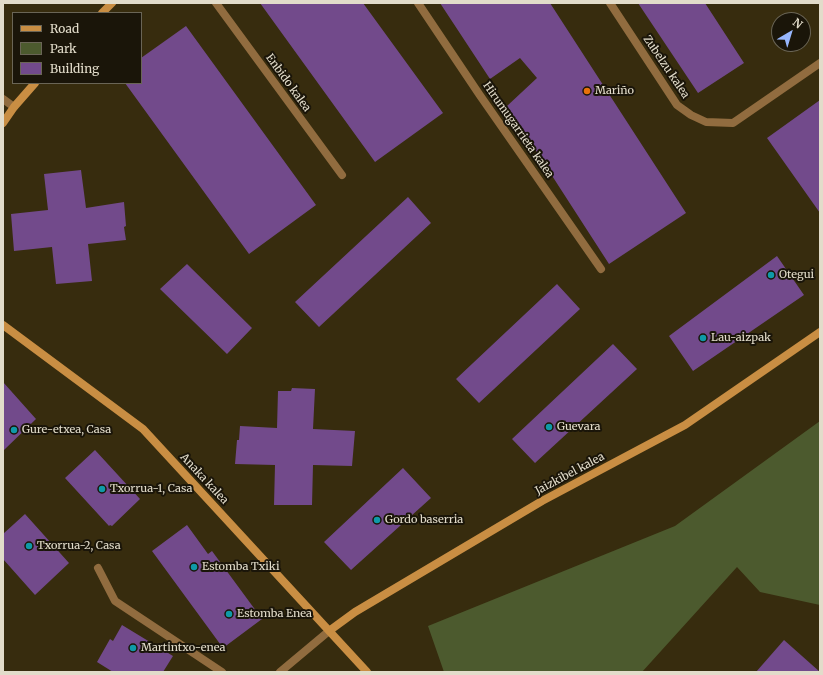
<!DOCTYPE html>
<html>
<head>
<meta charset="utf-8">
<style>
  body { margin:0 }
  #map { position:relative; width:823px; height:675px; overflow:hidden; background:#372c0e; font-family:Merriweather,serif }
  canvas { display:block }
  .frame { position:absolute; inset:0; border:4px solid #e2dcca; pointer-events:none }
  .legend { position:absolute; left:12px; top:12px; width:130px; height:72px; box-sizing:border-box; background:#1a1509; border:1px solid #6a6556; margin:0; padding:5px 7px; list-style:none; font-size:12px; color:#e2dcca }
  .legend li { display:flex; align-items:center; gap:8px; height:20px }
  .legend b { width:20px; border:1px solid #6a6556 }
  .north { position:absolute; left:771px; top:12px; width:40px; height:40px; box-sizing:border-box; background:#1a1509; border:1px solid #6a6556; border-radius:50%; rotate:38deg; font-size:11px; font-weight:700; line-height:16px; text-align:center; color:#e2dcca }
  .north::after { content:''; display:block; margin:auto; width:14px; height:18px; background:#97b6fd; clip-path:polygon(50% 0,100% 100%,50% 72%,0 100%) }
</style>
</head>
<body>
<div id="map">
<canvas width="823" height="675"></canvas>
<div class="frame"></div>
<ul class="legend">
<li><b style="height:5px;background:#c98e43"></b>Road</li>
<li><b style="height:11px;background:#4c5a2e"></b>Park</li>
<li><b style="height:11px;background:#724a8b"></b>Building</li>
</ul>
<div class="north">N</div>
</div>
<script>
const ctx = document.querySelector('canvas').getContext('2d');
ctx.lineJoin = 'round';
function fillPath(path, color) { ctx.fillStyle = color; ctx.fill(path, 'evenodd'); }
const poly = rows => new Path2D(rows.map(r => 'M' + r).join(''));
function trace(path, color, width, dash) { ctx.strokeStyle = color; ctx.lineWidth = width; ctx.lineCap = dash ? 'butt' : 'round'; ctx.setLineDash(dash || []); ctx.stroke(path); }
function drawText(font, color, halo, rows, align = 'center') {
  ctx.font = font + ' Merriweather,serif'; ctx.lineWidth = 4; ctx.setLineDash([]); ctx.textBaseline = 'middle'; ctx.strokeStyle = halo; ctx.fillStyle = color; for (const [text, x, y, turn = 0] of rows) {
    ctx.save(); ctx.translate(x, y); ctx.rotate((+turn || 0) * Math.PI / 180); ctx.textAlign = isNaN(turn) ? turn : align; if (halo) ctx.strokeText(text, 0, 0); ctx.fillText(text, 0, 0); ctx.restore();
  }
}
const green = poly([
  [820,421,820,605,760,592,737,567,642,672,444,672,428,626,675,526]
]);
const building = poly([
  [260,3,363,3,443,113,375,162],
  [440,3,550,3,686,213,609,264,507,106,537,78,520,58,490,79],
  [638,3,705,3,744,63,698,93],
  [186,26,316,205,249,254,125,83,141,83,141,58],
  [820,100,820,213,767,138],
  [81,170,86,208,124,202,126,226,124,227,126,240,88,244,92,281,56,284,52,247,14,251,11,214,48,210,44,174],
  [408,197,431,223,319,327,295,302],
  [777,256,804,295,693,371,669,336],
  [187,264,252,328,227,354,160,289],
  [557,284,580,309,479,403,456,379],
  [613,344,637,369,535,463,512,439],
  [3,382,36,419,3,451],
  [292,388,315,389,313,429,355,431,352,466,313,465,312,505,274,505,275,465,235,464,237,440,239,440,240,426,277,428,278,391,291,391],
  [95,450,140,499,112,526,110,525,109,526,65,478],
  [403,468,431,498,351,570,324,542],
  [25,514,69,563,35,595,3,559,3,534],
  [187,525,208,554,212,551,262,619,223,648,152,551],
  [122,625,173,656,163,672,113,672,97,662,110,639,113,641],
  [784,640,820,672,756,672]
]);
const lane = poly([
  [98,568,115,601,222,672]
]);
const street = poly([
  [216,3,342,175],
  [418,3,479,94,601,269],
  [610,3,677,105,691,115,706,122,733,123,820,63],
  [3,99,14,107],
  [280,672,329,631]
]);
const secondary = poly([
  [102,13,112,3],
  [3,123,14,107,35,83],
  [3,325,143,429,367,672],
  [329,631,355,612,542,501,685,425,820,332]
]);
const markers = [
  [587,91,4,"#e8710a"],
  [771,275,4,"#0f9aa8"],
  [703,338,4,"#0f9aa8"],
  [549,427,4,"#0f9aa8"],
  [14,430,4,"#0f9aa8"],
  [102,489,4,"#0f9aa8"],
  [377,520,4,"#0f9aa8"],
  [29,546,4,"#0f9aa8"],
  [194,567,4,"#0f9aa8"],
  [229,614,4,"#0f9aa8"],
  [133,648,4,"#0f9aa8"]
];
const streetNames = [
  ["Zubelzu kalea",666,67,56],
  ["Enbido kalea",288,83,54],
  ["Hirumugarrieta kalea",518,130,55],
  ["Jaizkibel kalea",570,474,-28],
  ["Anaka kalea",204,479,47]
];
const poiNames = [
  ["Mariño",595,91],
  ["Otegui",779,275],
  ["Lau-aizpak",711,338],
  ["Guevara",557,427],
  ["Gure-etxea, Casa",22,430],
  ["Txorrua-1, Casa",110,489],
  ["Gordo baserria",385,520],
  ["Txorrua-2, Casa",37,546],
  ["Estomba Txiki",202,567],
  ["Estomba Enea",237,614],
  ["Martintxo-enea",141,648]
];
fillPath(green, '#4c5a2e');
fillPath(building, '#724a8b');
trace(lane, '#916c3f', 8);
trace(street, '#916c3f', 8);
trace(secondary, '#c98e43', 8);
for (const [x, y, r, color] of markers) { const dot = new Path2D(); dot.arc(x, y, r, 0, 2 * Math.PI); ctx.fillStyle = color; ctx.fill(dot); trace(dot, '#1a1509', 1.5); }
drawText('11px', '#e2dcca', '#1a1509', streetNames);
drawText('11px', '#e2dcca', '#1a1509', poiNames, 'left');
</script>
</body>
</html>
